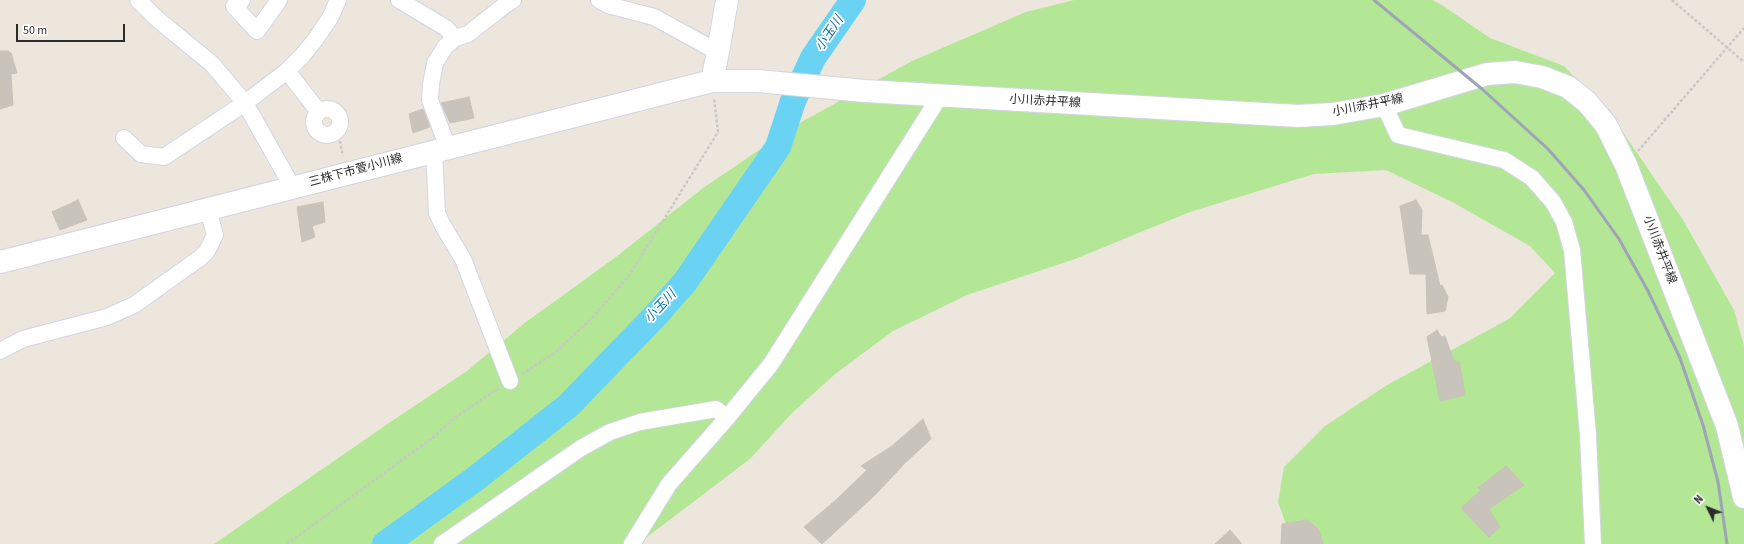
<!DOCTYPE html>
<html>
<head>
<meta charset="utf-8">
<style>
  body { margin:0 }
  #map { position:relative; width:1744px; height:544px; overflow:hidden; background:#ede6dc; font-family:"Source Sans 3",sans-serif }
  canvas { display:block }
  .north { position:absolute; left:1688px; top:488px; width:40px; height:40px; -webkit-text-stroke:3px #fff; paint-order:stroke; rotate:313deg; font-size:11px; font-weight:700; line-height:16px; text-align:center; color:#2b2b2b }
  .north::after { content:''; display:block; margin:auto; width:14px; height:18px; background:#2b2b2b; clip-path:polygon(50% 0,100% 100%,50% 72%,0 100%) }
  .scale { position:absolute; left:16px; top:24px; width:109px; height:18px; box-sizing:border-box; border:2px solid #2b2b2b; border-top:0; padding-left:5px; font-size:12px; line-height:14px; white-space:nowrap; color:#2b2b2b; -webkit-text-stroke:3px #fff; paint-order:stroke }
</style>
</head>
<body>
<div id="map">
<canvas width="1744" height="544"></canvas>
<div class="north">N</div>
<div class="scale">50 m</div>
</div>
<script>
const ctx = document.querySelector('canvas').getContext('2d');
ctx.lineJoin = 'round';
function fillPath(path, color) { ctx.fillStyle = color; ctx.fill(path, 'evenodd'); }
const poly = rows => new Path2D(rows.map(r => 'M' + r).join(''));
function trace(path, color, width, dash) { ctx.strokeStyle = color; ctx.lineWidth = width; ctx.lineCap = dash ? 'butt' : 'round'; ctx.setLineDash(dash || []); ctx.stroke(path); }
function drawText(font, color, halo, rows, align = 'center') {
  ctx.font = font + ' "Source Sans 3","Noto Sans JP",sans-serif'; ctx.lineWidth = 3.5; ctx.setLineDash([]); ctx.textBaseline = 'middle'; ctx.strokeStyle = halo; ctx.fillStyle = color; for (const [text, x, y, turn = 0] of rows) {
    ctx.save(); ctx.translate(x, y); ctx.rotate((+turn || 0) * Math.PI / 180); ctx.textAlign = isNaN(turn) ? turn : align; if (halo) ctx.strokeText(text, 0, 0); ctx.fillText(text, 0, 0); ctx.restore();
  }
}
const green = poly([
  [1074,0,1432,0,1442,5,1490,38,1564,66,1613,118,1683,220,1734,310,1744,346,1744,544,1293,544,1278,502,1284,467,1325,426,1387,385,1509,319,1555,273,1530,246,1454,203,1386,170,1314,174,1190,212,1075,259,967,295,893,331,834,375,791,414,751,458,638,544,214,544,386,425,467,371,526,322,616,257,703,188,796,125,912,61,1026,12]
]);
const river = poly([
  [385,544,475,479,568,406,655,316,685,282,778,147,793,101,813,58,853,0]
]);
const building = poly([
  [0,51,9,51,9,53,11,53,17,73,11,74,13,105,0,109,0,51],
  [469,97,474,118,450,123,441,103,469,97],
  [423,109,430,127,413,133,409,114,423,109],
  [78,200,87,220,60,230,52,212,78,200],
  [1416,200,1422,210,1421,235,1428,235,1440,286,1442,285,1448,297,1445,311,1427,314,1426,274,1410,274,1400,206,1416,200],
  [323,202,325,222,312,226,315,237,302,242,297,207,323,202],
  [1437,330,1441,337,1445,336,1454,361,1459,361,1465,395,1440,401,1427,337,1437,330],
  [923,419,931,439,905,463,876,494,822,544,804,527,836,500,867,470,861,466,892,446,923,419],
  [1506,466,1524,485,1489,509,1500,527,1489,537,1461,508,1481,490,1478,488,1506,466],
  [1307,520,1319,530,1323,544,1281,544,1282,524,1307,520],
  [1230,530,1242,544,1215,544,1230,530]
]);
const path = poly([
  [1672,0,1744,62],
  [335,132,340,142,343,156],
  [1638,151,1744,28],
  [522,374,556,352,595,315,630,274,718,132,714,98],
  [287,544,435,436,454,418,499,388]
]);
const street = poly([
  [138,0,156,18,212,64,245,103,293,188],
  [242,0,234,6,257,31,279,0],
  [399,0,446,28,455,38],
  [599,0,608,5,654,17,718,52],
  [287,71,319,112],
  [1384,105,1398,135,1504,160,1532,178,1553,202,1564,222,1572,250,1588,435,1593,544],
  '314 122a13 13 0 1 1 26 0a13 13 0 1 1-26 0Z',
  [124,138,141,154,164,157,245,103,287,71,302,56,315,40,330,18,338,0],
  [448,148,430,100,431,84,435,63,445,47,455,38,468,34,505,5,513,0],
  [434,151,437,213,443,226,463,259,510,381],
  [0,351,23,339,107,317,134,305,200,258,207,251,215,235,208,209],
  [442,544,581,448,610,432,640,422,716,409,727,418],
  [632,544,669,484,727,418,771,364,940,96]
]);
const secondary = poly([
  [712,81,718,52,727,0],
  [0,262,712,81,758,81,865,91,1298,116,1333,114,1384,105,1487,74,1515,72,1542,77,1568,87,1587,102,1606,125,1626,165,1727,426,1744,497]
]);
const rail = poly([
  [1374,0,1482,89,1548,149,1584,190,1619,239,1648,291,1680,358,1703,425,1718,482,1727,544]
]);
const streetNames = [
  ["小川赤井平線",1045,102,3],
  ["小川赤井平線",1368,106,-11],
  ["三株下市萱小川線",356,171,-15],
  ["小川赤井平線",1659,250,69]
];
const waterNames = [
  ["小玉川",830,34,-56],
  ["小玉川",661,307,-47]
];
fillPath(green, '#b3e796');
trace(river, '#6ad3f4', 26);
fillPath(building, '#c9c4bb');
trace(building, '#c9c2b6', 1);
trace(street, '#d1d5e4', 18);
trace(secondary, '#d1d5e4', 24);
trace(path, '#c8c8c8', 2.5, [3, 2]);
trace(street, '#fff', 16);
trace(secondary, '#fff', 22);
trace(rail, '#9fa3b6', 3);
drawText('12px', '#2b2b2b', '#fff', streetNames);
drawText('italic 13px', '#0771a3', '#fff', waterNames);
</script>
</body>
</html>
